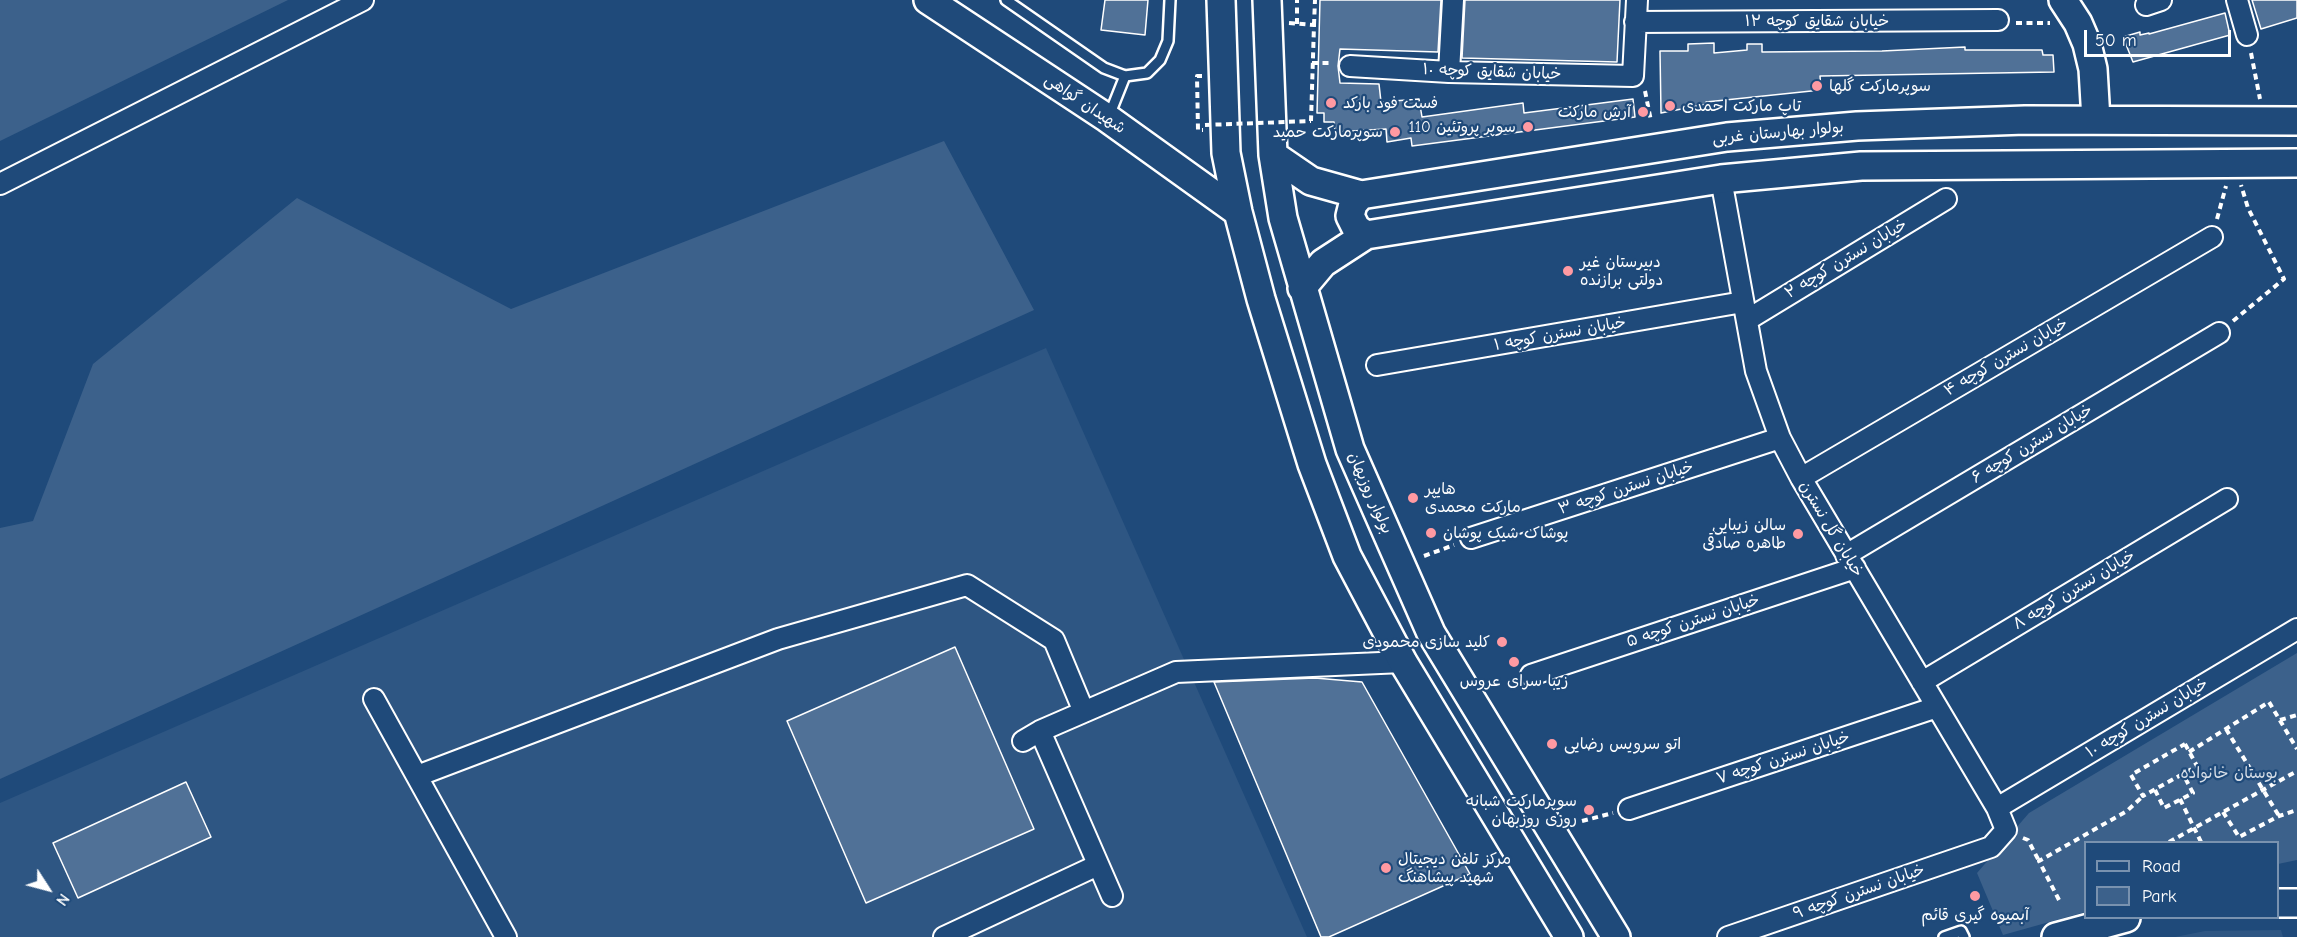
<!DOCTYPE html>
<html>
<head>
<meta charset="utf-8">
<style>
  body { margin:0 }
  #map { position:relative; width:2297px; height:937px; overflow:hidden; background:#1f4a7a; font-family:"Comic Neue",sans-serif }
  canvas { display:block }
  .legend { position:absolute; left:2084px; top:841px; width:195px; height:78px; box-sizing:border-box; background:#1f4a7a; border:2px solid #7992af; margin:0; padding:8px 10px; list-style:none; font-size:18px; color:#fff }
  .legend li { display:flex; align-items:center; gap:12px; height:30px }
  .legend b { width:30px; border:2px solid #7992af }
  .north { position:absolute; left:18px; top:859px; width:60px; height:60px; -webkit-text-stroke:4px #1f4a7a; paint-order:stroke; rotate:126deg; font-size:16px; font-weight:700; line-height:24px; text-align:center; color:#fff }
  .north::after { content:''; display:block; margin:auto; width:21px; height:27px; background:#fff; clip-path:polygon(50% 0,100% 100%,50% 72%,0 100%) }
  .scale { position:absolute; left:2084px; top:30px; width:147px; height:27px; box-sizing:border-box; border:3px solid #fff; border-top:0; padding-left:8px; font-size:18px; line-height:21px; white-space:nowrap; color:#fff; -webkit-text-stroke:4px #1f4a7a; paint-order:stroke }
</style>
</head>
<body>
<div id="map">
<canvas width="2297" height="937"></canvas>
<ul class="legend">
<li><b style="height:8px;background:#1f4a7a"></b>Road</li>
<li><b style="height:16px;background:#3c618b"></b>Park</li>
</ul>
<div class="north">N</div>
<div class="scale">50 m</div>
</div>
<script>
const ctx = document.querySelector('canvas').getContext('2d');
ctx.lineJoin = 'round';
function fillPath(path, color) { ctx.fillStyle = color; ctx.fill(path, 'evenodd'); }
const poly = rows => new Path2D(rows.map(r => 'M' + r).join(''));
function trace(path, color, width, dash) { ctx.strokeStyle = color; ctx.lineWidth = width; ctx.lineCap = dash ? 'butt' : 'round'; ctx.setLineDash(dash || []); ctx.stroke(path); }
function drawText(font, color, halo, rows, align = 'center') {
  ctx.font = font + ' "Comic Neue","Playpen Sans Arabic",sans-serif'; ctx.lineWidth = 4.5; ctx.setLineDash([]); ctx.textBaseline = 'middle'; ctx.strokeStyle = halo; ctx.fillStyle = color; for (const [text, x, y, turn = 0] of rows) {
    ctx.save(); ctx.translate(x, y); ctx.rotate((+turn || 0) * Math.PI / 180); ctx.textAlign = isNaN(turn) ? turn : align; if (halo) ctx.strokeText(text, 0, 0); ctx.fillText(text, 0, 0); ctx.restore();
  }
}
const built = poly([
  [1046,348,1307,937,0,937,0,803],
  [2281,930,2283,937,2175,937,2205,931]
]);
const green = poly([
  [0,0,288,0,0,141],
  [944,141,1034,310,0,779,0,528,33,521,93,364,297,198,511,309],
  [2297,653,2297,860,2278,864,2278,842,2086,842,2085,912,2003,935,1977,873,2029,813]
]);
const building = poly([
  [1105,0,1148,0,1145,35,1101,30,1105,0],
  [1320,0,1441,0,1438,52,1340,49,1338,66,1340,83,1379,84,1381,102,1419,99,1422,117,1523,103,1524,113,1633,99,1635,117,1412,146,1411,138,1387,142,1386,129,1335,132,1334,122,1324,122,1324,113,1317,113,1320,0],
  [1465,0,1620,0,1617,62,1462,58,1465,0],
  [2252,0,2297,0,2297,18,2261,29,2252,0],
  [2225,13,2230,35,2133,62,2123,37,2140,32,2140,35,2149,33,2149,34,2225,13],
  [1714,43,1714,53,1747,50,1747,44,1762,44,1762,52,1882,51,1965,47,1965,50,2042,50,2043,55,2053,55,2054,72,1820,76,1821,90,1706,102,1707,104,1661,113,1660,51,1688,51,1688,44,1714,43],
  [955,647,1034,829,866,903,787,721,955,647],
  [1315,678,1362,682,1470,874,1329,937,1321,937,1214,682,1315,678],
  [186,782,211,837,78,898,53,843,186,782]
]);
const path = poly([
  [1289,23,1314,25,1311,121],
  [2016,23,2050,23],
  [1297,24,1297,0],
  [1314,25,1315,0],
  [2251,53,2260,99],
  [1312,63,1332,63],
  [1202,76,1197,76,1198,130,1203,130],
  [1645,91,1651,121],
  [2217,219,2226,186],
  [2233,321,2284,279,2248,208,2241,185],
  [1424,556,1454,545],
  [2280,720,2297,715],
  [2226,729,2279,816],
  [2185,744,2197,766,2143,796,2131,775,2185,744],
  [2189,752,2269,702,2297,749],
  [2155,790,2164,808,2193,793,2183,774],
  [2180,799,2201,842],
  [2223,812,2239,837,2279,816,2297,810],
  [1582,821,1613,813],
  [2023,838,2028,840,2039,861],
  [2169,842,2297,771],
  [2059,900,2039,861,2127,811,2143,796]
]);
const lane = poly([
  [1006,0,1104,68,1125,76,1147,73,1160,60,1168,41,1170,0],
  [1109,116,1125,76],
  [1944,937,1961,931,1964,937]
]);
const street = poly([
  [2237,0,2247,35],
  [2146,5,2161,0],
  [1635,22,1998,20],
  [1350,66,1449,72,1633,76,1637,0],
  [1449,72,1453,0],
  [1721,179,1756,371,1780,438,1801,478,1997,808,2006,830,1991,847,1728,937],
  [0,184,363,0],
  [1747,320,1946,199],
  [1377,365,1743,302],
  [1801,478,2212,237],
  [1471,538,1780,438],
  [1846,555,2219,333],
  [1531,675,1855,568],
  [1922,682,2227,499],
  [374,699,506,937],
  [1040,731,1112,896],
  [1023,741,1040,731,1176,672,1403,662],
  [417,776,778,639,967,585,1054,640,1084,712],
  [1997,808,2297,629],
  [1629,809,1937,707],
  [944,937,1098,865]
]);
const secondary = poly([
  [928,0,1107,118,1238,212],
  [1221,0,1226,153,1238,212,1261,299,1312,464,1347,556,1403,662,1569,937],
  [1267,0,1273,155,1283,218,1350,449,1431,633,1616,937],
  [2063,0,2078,23,2087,44,2093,69,2096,120],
  [1273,155,1311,181,1361,195,1727,137,1857,126,2025,120,2297,121],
  [1361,195,1353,204,1350,216,1356,228,1366,235],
  [1302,288,1323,263,1366,235,1721,179,1861,166,2297,163],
  [2278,903,2297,903],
  [2056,937,2126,918]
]);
const pathBridge = poly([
  [1205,125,1311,121]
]);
const markers = [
  [1817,86,6,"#ff9aa2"],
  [1331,103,6,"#ff9aa2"],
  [1670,106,6,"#ff9aa2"],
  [1643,112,6,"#ff9aa2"],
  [1528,127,6,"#ff9aa2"],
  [1395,132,6,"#ff9aa2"],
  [1568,271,6,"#ff9aa2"],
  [1413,498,6,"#ff9aa2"],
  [1431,533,6,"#ff9aa2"],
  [1798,534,6,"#ff9aa2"],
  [1502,642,6,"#ff9aa2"],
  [1514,662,6,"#ff9aa2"],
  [1552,744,6,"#ff9aa2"],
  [1589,810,6,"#ff9aa2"],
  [1386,868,6,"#ff9aa2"],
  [1975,896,6,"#ff9aa2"]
];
const streetNames = [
  ["خیابان شقایق کوچه ۱۲",1817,21],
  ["خیابان شقایق کوچه ۱۰",1492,72,2],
  ["شهیدان گواهی",1085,104,34],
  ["بولوار بهارستان غربی",1778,133,-5],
  ["خیابان نسترن کوچه ۲",1846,259,-31],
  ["خیابان نسترن کوچه ۱",1560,334,-10],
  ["خیابان نسترن کوچه ۴",2006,357,-30],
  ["خیابان نسترن کوچه ۶",2032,444,-31],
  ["خیابان نسترن کوچه ۳",1626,488,-18],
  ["بولوار روزبهان",1370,493,66],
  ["خیابان گل نسترن",1831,529,59],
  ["خیابان نسترن کوچه ۸",2074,590,-31],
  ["خیابان نسترن کوچه ۵",1693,621,-18],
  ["خیابان نسترن کوچه ۱۰",2147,718,-31],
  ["خیابان نسترن کوچه ۷",1783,758,-18],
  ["خیابان نسترن کوچه ۹",1859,892,-19]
];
const poiNames = [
  ["سوپرمارکت گلها",1829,86],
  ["فست فود بارکد",1343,103],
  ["تاپ مارکت احمدی",1682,106],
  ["آرش مارکت",1631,112,"right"],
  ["سوپر پروتئین 110",1516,127,"right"],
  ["سوپرمارکت حمید",1383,132,"right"],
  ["دبیرستان غیر",1580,262],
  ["دولتی برازنده",1580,280],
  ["هایپر",1425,489],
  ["مارکت محمدی",1425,507],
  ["سالن زیبایی",1786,525,"right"],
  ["طاهره صادقی",1786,543,"right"],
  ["پوشاک شیک پوشان",1443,533],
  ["کلید سازی محمودی",1490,642,"right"],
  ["زیبا سرای عروس",1514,681,"center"],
  ["اتو سرویس رضایی",1564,744],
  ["سوپرمارکت شبانه",1577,801,"right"],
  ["روزی روزبهان",1577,819,"right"],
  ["مرکز تلفن دیجیتال",1398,859],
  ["شهید پیشاهنگ",1398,877],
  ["آبمیوه گیری قائم",1975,915,"center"]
];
const parkNames = [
  ["بوستان خانواده",2229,773]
];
fillPath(built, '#2e5683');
fillPath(green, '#3c618b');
fillPath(building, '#507197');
trace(building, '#fff', 1.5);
trace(lane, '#fff', 14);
trace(street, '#fff', 24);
trace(secondary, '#fff', 32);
trace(path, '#fff', 4, [6, 4.5]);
trace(lane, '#1f4a7a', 9);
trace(street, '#1f4a7a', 20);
trace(secondary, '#1f4a7a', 27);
trace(pathBridge, '#fff', 4, [6, 4.5]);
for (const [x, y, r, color] of markers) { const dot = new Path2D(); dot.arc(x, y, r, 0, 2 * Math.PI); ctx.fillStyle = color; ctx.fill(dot); trace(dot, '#1f4a7a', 2); }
drawText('16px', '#fff', '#1f4a7a', streetNames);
drawText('16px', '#fff', '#1f4a7a', poiNames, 'left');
drawText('16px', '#d8dfe8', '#1f4a7a', parkNames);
</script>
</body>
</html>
